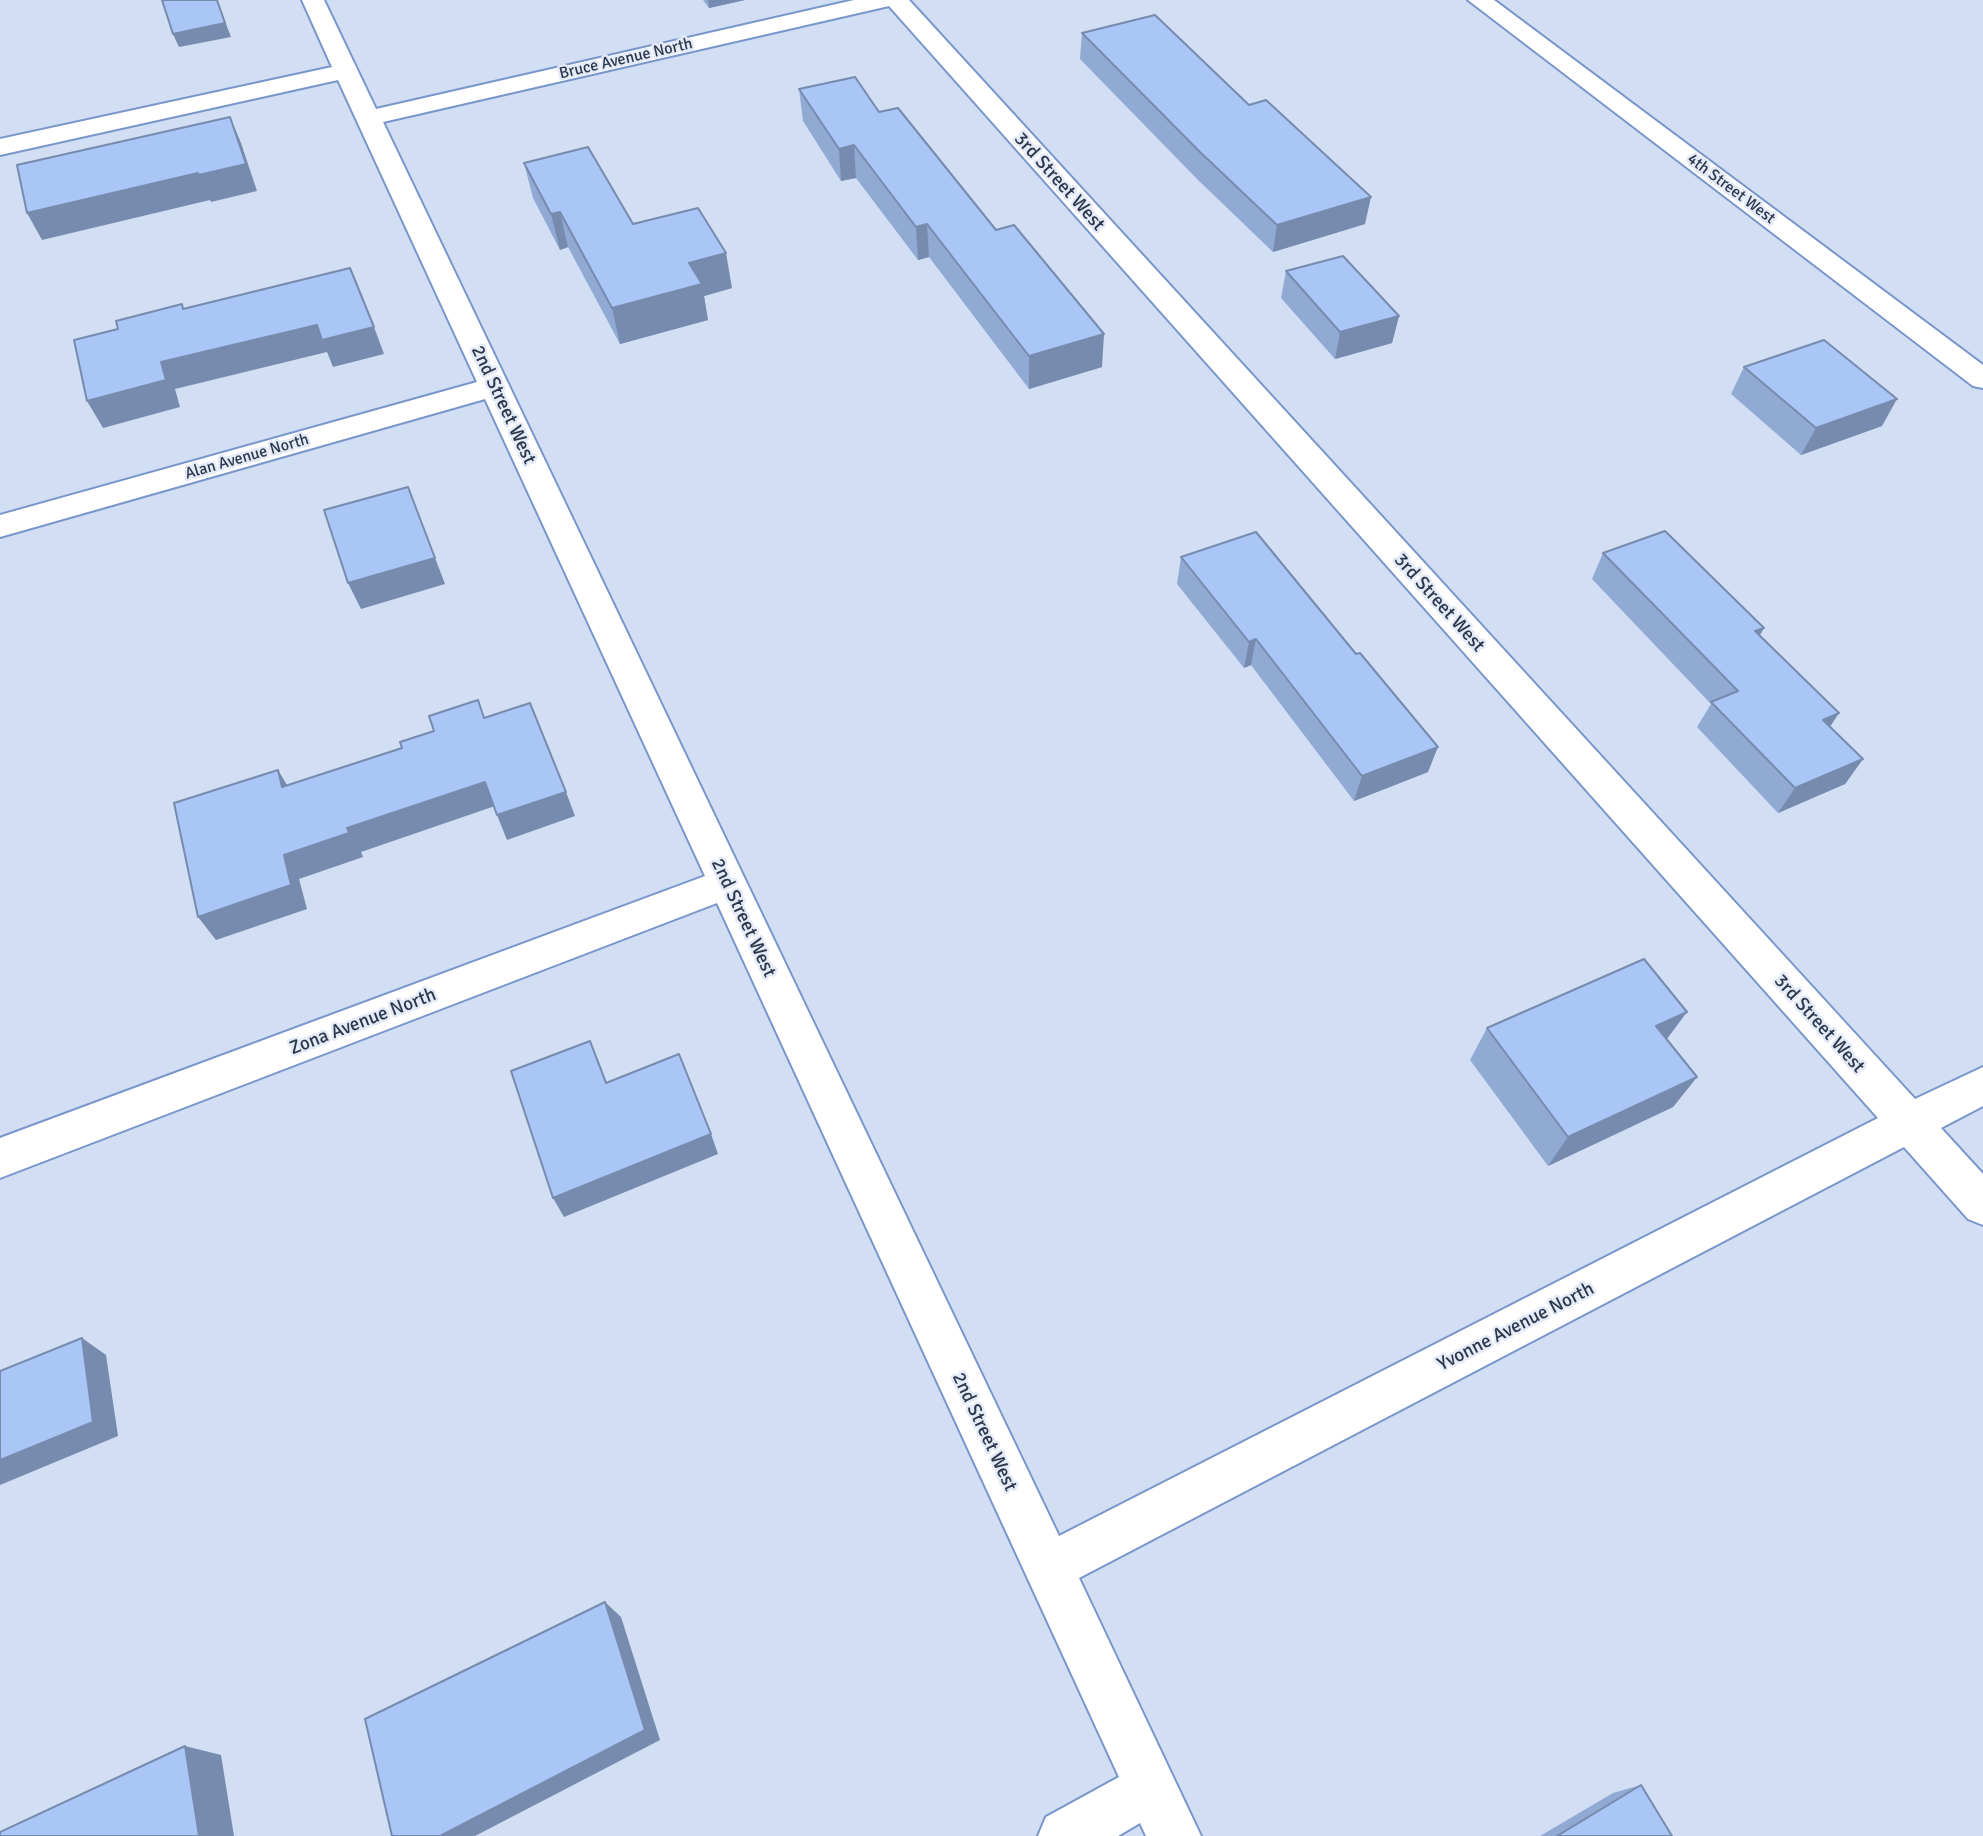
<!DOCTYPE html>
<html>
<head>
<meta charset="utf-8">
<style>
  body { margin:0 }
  canvas { display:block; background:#d1def4 }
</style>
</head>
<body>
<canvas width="1983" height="1836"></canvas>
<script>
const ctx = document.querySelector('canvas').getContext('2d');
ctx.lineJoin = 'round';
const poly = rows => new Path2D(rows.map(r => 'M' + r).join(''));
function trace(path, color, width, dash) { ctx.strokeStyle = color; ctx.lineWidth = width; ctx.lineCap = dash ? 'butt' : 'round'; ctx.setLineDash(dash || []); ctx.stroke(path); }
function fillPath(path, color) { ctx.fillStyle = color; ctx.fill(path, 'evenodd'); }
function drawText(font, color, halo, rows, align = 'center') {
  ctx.font = font + ' Signika,sans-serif'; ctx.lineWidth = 5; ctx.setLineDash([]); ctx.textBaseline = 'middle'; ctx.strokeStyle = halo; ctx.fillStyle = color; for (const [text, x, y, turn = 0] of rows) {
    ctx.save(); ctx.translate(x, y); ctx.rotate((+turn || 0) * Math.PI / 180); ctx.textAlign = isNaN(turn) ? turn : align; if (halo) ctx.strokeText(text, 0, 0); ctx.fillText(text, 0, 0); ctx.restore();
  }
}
const minor = poly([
  [302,0,324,0,376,109,854,0,909,0,1915,1099,1983,1067,1983,1106,1941,1128,1983,1174,1983,1225,1968,1219,1904,1147,1079,1578,1201,1836,1146,1836,1140,1823,1118,1836,1038,1836,1046,1817,1119,1777,717,903,0,1178,0,1138,705,876,485,399,0,537,0,515,477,382,338,80,0,155,0,139,332,67,302,0],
  [889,6,1878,1118,1059,1536,383,122,889,6],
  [1468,0,1494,0,1983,365,1983,388,1973,386,1468,0]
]);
const wall = poly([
  [703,0,745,0,709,8],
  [1082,33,1365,224,1273,252,1197,179,1080,59],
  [799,89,879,112,1102,367,1029,389,929,257,918,260,856,178,841,181,803,121],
  [524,163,633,224,732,288,704,296,708,320,620,344,568,247,560,250,533,198],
  [1286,271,1399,316,1392,343,1335,359,1281,298],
  [1744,367,1882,426,1801,455,1731,394],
  [1603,553,1764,628,1759,636,1839,713,1830,727,1863,759,1845,784,1778,813,1697,727,1711,704,1592,579],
  [1181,557,1356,654,1428,772,1354,801,1251,665,1244,668,1177,584],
  [1487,1028,1667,1039,1697,1077,1673,1107,1548,1166,1470,1060],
  [1641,1785,1672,1836,1540,1836,1613,1793]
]);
const shadedWall = poly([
  [217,0,231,37,179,47,173,34],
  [708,0,745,0,709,8],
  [230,117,241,143,257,191,211,202,210,200,42,240,27,213],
  [854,145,856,178,841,181,839,149],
  [1371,197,1365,224,1273,252,1277,225],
  [560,212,568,247,560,250,551,214],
  [927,224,929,257,918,260,916,227],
  [726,253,732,288,704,296,708,320,620,344,612,308,689,263],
  [1399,316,1392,343,1335,359,1340,332],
  [317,325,374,327,384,354,333,367,327,352,175,389,180,407,103,428,87,401,161,362],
  [1104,334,1102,367,1029,389,1029,356],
  [1897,399,1882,426,1801,455,1816,428],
  [408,487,445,584,361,609,348,583],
  [1764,628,1749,654,1755,631],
  [1256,639,1251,665,1244,668,1249,642],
  [1839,713,1822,738,1823,720],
  [1438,747,1428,772,1354,801,1362,776],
  [1863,759,1845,784,1778,813,1795,788],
  [278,770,293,795,282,787],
  [485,782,495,806,361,852,363,857,299,879,307,909,216,940,198,917,284,855,347,828],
  [566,792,575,816,507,840,497,815],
  [1687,1012,1664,1043,1656,1026],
  [590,1041,599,1062,615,1104,606,1083],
  [1697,1077,1673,1107,1548,1166,1568,1137],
  [711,1134,718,1154,564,1217,553,1198],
  [82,1338,106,1355,118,1436,0,1485,0,1460],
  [605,1602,621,1617,660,1740,475,1836,440,1836],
  [185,1746,221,1755,234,1836,199,1836]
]);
const building = poly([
  [162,0,217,0,225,23,173,34,162,0],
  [1155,15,1249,105,1266,100,1371,197,1277,225,1200,152,1082,33,1155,15],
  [855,77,879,112,898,108,996,230,1014,225,1104,334,1029,356,927,224,916,227,854,145,839,149,799,89,855,77],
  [230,117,246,164,199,175,198,173,27,213,17,165,230,117],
  [588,147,633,224,698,208,726,253,689,263,702,284,612,308,560,212,551,214,524,163,588,147],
  [1343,256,1399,316,1340,332,1286,271,1343,256],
  [350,268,374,327,322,340,317,325,161,362,166,380,87,401,74,340,118,329,116,321,182,304,183,309,350,268],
  [1824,340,1897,399,1816,428,1744,367,1824,340],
  [408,487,435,558,348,583,324,510,408,487],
  [1665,531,1764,628,1755,631,1839,713,1823,720,1863,759,1795,788,1711,702,1738,691,1603,553,1665,531],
  [1256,532,1356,654,1360,653,1438,747,1362,776,1256,639,1249,642,1181,557,1256,532],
  [478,700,484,718,530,703,566,792,497,815,485,782,347,828,349,833,284,855,291,885,198,917,174,803,278,770,282,787,402,748,400,742,434,731,429,716,478,700],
  [1644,959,1687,1012,1656,1026,1697,1077,1568,1137,1487,1028,1644,959],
  [590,1041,606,1083,679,1054,711,1134,553,1198,511,1071,590,1041],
  [82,1338,93,1422,0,1460,0,1371,82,1338],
  [605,1602,645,1730,440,1836,392,1836,365,1719,605,1602],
  [185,1746,199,1836,0,1836,0,1832,185,1746],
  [1641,1785,1672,1836,1557,1836,1641,1785]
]);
const farStreetnames = [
  ["Bruce Avenue North",626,59,-13],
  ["4th Street West",1731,189,37],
  ["Alan Avenue North",247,457,-16]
];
const streetNames = [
  ["3rd Street West",1059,182,48],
  ["2nd Street West",503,405,65],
  ["3rd Street West",1439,603,48],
  ["2nd Street West",743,918,65],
  ["Zona Avenue North",363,1022,-21],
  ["3rd Street West",1819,1024,48],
  ["Yvonne Avenue North",1516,1327,-27],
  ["2nd Street West",984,1432,65]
];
trace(minor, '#7896ca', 4);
fillPath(minor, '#fff');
fillPath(wall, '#91aad4');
fillPath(shadedWall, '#768bad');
fillPath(building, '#a9c6f7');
trace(building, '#768bad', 2);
drawText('16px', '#2b374d', '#e4eaf6', farStreetnames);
drawText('19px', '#2b374d', '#e4eaf6', streetNames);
</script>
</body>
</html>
